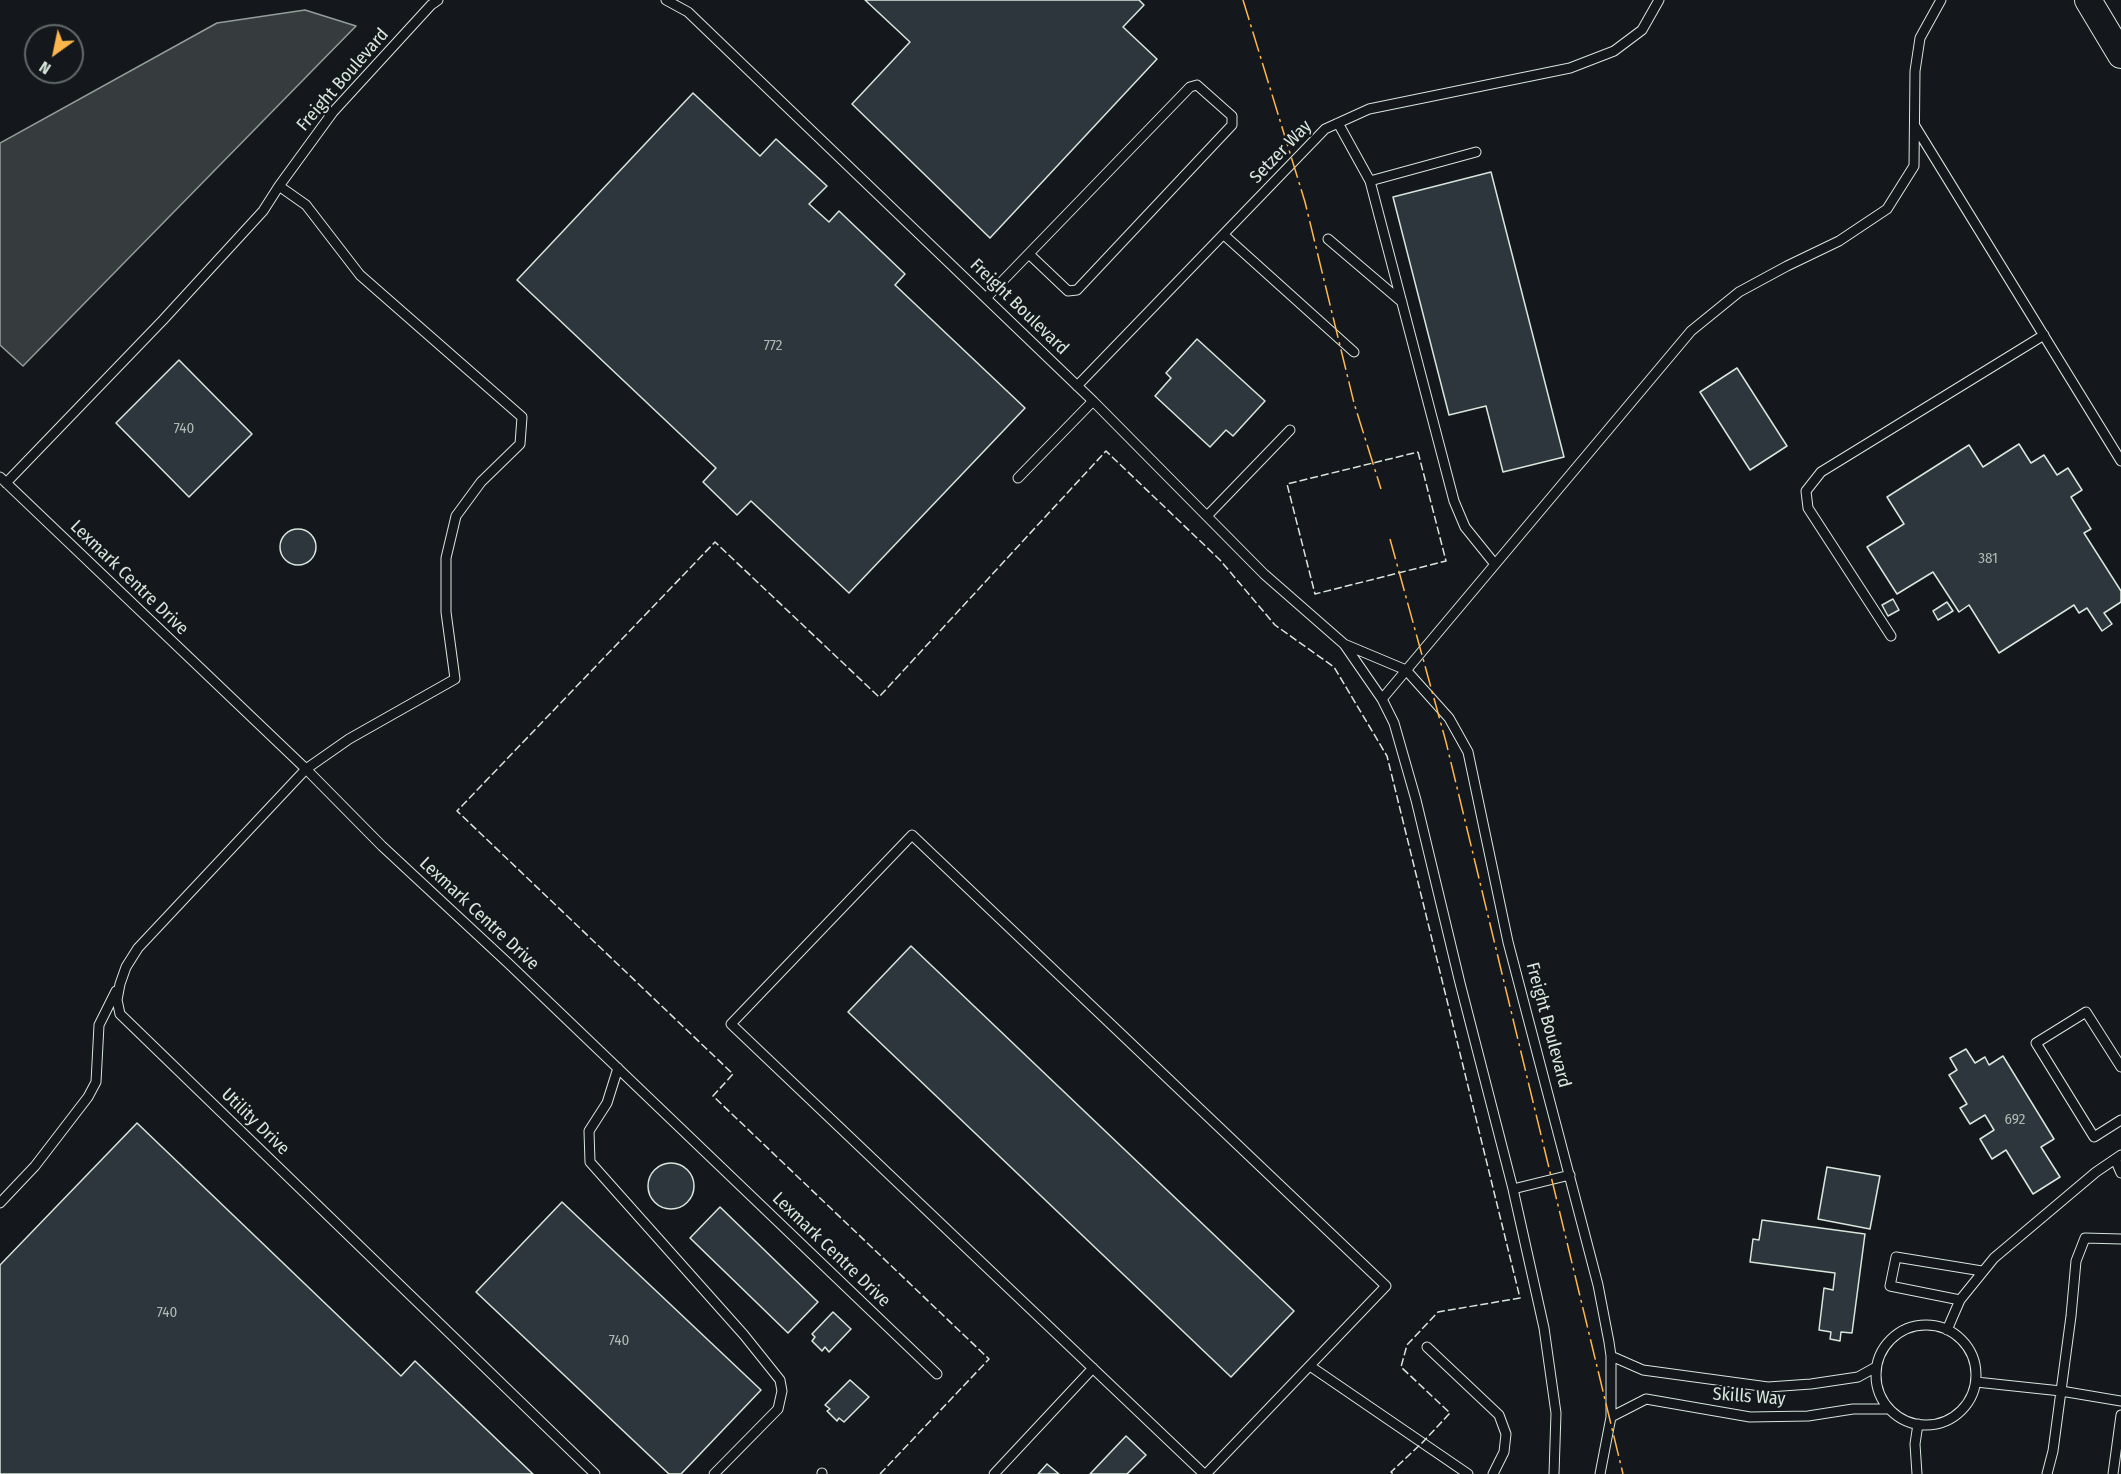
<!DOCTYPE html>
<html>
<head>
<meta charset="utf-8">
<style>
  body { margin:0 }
  #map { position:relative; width:2121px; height:1474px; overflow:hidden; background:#14181c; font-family:"Fira Sans Condensed",sans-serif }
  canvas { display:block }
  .north { position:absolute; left:24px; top:24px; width:60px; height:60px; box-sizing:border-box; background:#14181c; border:2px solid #626a69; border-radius:50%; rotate:213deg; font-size:16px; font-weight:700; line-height:24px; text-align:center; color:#d8e6dc }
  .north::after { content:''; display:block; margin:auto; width:21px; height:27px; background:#ffb74d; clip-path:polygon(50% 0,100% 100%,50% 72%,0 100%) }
</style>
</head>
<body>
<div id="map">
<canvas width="2121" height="1474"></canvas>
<div class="north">N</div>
</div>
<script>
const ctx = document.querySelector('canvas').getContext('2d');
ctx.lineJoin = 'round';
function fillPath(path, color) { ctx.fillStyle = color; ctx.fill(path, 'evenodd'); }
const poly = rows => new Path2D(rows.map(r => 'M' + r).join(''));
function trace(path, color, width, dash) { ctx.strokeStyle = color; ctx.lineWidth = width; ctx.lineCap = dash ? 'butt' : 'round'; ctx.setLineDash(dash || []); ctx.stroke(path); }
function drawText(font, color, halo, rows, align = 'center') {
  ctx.font = font + ' "Fira Sans Condensed",sans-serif'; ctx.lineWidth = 4.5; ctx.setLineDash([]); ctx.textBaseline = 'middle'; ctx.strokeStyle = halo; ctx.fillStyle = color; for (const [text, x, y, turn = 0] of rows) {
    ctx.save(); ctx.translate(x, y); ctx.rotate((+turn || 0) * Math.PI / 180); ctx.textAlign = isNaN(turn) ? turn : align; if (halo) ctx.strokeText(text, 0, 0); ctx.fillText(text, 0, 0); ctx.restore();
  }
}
const water = poly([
  [305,10,356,26,23,366,0,345,0,143,217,23,305,10]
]);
const building = poly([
  [865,0,1139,0,1144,5,1123,27,1157,59,990,238,852,104,910,42,865,0],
  [693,93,760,156,776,139,827,186,809,204,829,222,839,211,905,274,895,285,1025,408,849,593,751,501,737,515,703,482,716,468,517,280,693,93],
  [1491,172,1564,457,1503,472,1486,406,1449,415,1393,197,1491,172],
  [1197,339,1265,401,1233,436,1226,430,1210,447,1155,396,1171,378,1166,373,1197,339],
  [179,360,252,434,189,497,116,423,179,360],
  [1737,368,1787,446,1750,470,1700,392,1737,368],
  [2019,444,2031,463,2044,455,2057,475,2068,468,2082,490,2071,497,2091,529,2084,533,2121,591,2121,602,2104,613,2112,624,2102,631,2087,608,2079,613,2074,605,1999,653,1969,605,1959,612,1933,572,1897,594,1867,547,1904,524,1887,497,1969,445,1983,467,2019,444],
  '280 547a18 18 0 1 1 36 0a18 18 0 1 1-36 0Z',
  [1893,599,1899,610,1888,616,1882,605,1893,599],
  [1947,602,1953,611,1938,620,1933,611,1947,602],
  [911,946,1294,1311,1231,1377,848,1012,911,946],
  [1966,1049,1975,1063,1985,1057,1989,1065,2003,1056,2054,1139,2041,1147,2060,1177,2033,1194,2006,1150,1992,1159,1980,1139,1994,1130,1985,1115,1970,1124,1960,1108,1967,1104,1949,1075,1957,1070,1950,1058,1966,1049],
  [137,1123,401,1376,415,1361,533,1474,0,1474,0,1265,137,1123],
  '648 1186a23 23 0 1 1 46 0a23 23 0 1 1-46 0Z',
  [1827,1167,1880,1176,1870,1229,1818,1219,1827,1167],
  [562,1202,761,1390,681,1474,669,1474,476,1292,562,1202],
  [720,1207,818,1302,788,1333,690,1238,720,1207],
  [1762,1220,1865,1234,1852,1333,1841,1332,1840,1341,1830,1339,1831,1332,1819,1330,1824,1288,1833,1290,1835,1273,1750,1262,1753,1239,1759,1240,1762,1220],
  [833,1312,851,1329,829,1352,825,1347,822,1351,812,1341,815,1337,812,1334,833,1312],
  [850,1380,869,1397,844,1422,839,1418,837,1421,827,1411,830,1409,825,1405,850,1380],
  [1126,1436,1146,1455,1127,1474,1090,1474,1126,1436],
  [1047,1464,1059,1474,1038,1474,1047,1464]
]);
const service = poly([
  [666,0,688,12,1093,401,1264,574,1344,644,1382,699,1394,723,1416,800,1460,983,1513,1189,1544,1328,1556,1413,1554,1474],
  [1338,123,1370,181,1454,501,1465,527,1494,563],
  [1915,126,2121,461],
  [1370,181,1476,152],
  [279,186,306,205,360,275,522,417,520,444,481,482,456,516,446,558,446,612,455,679,349,739,306,769,138,948,126,967,120,984,117,1000,120,1014,595,1474],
  [1224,235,1354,352],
  [1328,239,1402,302],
  [986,298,1190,87,1197,85,1232,116,1232,125,1077,290,1068,291,1029,254],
  [1077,386,1325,129,1369,109,1570,68,1614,51,1642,30,1659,0],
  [0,477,306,769,382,846,509,964,937,1374],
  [1018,478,1093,401],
  [6,483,163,320,263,211,279,186,333,112,431,5,438,0],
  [1208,515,1290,430],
  [1891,636,1808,508,1806,491,1821,472,2044,335],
  [1344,644,1406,670,1449,718,1468,752,1508,942,1598,1285,1609,1342,1611,1356,1611,1417,1600,1474],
  [1382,699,1691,331,1739,292,1787,266,1839,241,1887,209,1914,166,1915,71,1920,38,1941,0],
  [2121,1067,2086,1012,2036,1043,2094,1137,2121,1120],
  [618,1068,607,1103,589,1131,590,1162,744,1335,780,1380,782,1391,778,1409,714,1474],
  [2115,1159,2121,1173],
  [1513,1189,1570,1175],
  [0,1203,35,1166,88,1097,96,1082,99,1025,116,991],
  [1960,1300,1890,1286,1896,1257,1982,1271],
  '1876 1375a50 50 0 1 1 100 0a50 50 0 1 1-100 0Z',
  [1947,1330,1960,1300,1994,1258,2096,1172,2121,1155],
  [1427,1347,1499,1415,1506,1434,1504,1452,1493,1474],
  [1611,1356,1643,1370,1768,1387,1811,1384,1858,1377,1876,1367],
  [1310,1366,1468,1474],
  [1976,1382,2061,1391,2121,1401],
  [1611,1417,1646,1399,1750,1417,1808,1416,1853,1409,1889,1409],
  [822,1474,822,1473],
  [994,1474,1093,1368],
  [1204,1474,731,1024,912,835,1386,1286,1206,1474],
  [1917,1474,1915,1444,1918,1424],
  [2047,1474,2053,1451,2071,1316,2076,1261,2085,1238,2121,1239],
  [2113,1474,2121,1415]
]);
const secondary = poly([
  [2088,0,2121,55]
]);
const fence = poly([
  [1418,452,1446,561,1315,594,1287,484,1418,452],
  [880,1474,989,1359,713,1096,733,1074,457,811,715,542,879,697,1106,451,1220,560,1275,625,1334,667,1387,756,1520,1298,1438,1312,1407,1345,1401,1367,1450,1413,1422,1443,1391,1472,1393,1474]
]);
const power = poly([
  [1243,0,1305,202,1354,403,1381,489],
  [1390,539,1446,742,1623,1474]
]);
const numberNames = [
  ["772",773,346],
  ["740",184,429],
  ["381",1988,559],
  ["692",2015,1120],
  ["740",167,1313],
  ["740",619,1341]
];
const streetNames = [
  ["Freight Boulevard",343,80,-49],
  ["Setzer Way",1281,152,-46],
  ["Freight Boulevard",1019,307,44],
  ["Lexmark Centre Drive",129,578,44],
  ["Lexmark Centre Drive",479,914,43],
  ["Freight Boulevard",1548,1025,75],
  ["Utility Drive",255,1122,44],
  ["Lexmark Centre Drive",831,1250,44],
  ["Skills Way",1749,1397,4]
];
fillPath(water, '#363b3e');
trace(water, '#939e99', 1.5);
fillPath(building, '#2c363c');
trace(building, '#d8e6dc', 1.5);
trace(service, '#d8e6dc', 11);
trace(secondary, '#d8e6dc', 28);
trace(service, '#14181c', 9);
trace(secondary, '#14181c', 26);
trace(fence, '#d8e6dc', 1.5, [8, 3]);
trace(power, '#ffb74d', 1.5, [21, 4.5, 3, 4.5]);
drawText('15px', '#adbab4', null, numberNames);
drawText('18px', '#d8e6dc', '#14181c', streetNames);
</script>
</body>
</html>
